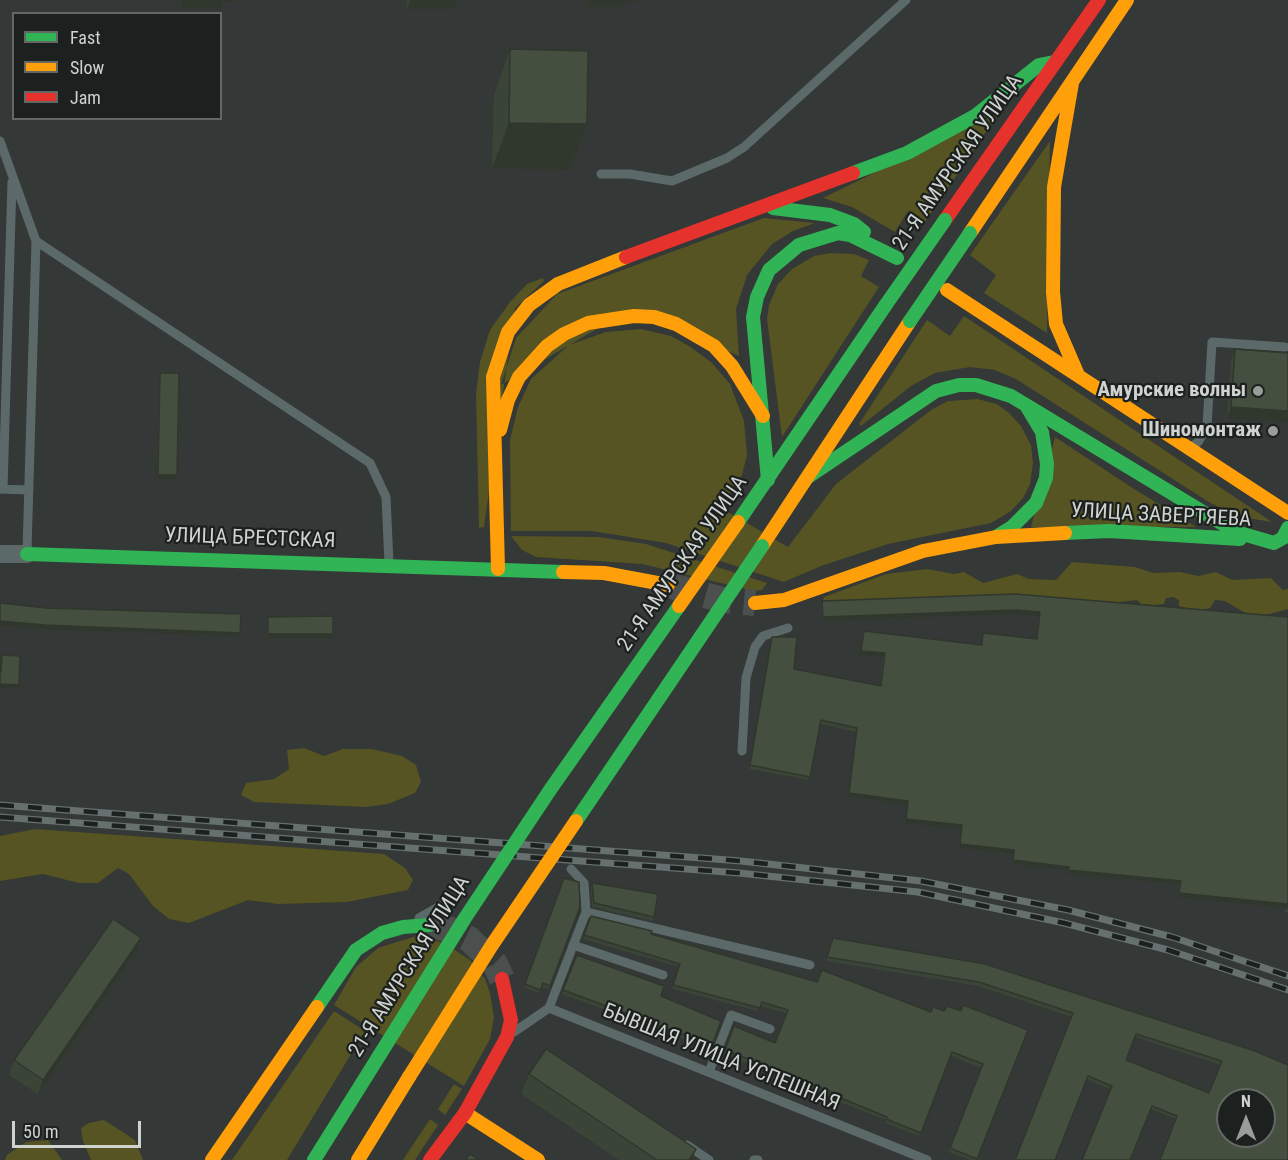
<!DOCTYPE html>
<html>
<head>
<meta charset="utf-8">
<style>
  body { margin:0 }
  #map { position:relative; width:1288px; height:1160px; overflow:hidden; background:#343836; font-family:"Roboto Condensed",sans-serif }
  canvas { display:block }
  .legend { position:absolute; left:12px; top:12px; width:210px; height:108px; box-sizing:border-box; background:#1c201e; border:2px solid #636865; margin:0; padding:8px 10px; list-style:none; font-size:18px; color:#ced3d0 }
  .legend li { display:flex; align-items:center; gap:12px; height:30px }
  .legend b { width:30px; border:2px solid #636865 }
  .north { position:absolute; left:1216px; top:1088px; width:60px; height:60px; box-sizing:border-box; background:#1c201e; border:2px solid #636865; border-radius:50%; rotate:0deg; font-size:16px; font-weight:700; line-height:24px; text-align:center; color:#ced3d0 }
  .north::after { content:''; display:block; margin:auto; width:21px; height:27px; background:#989d9a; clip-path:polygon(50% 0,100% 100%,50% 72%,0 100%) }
  .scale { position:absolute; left:12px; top:1121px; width:129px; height:27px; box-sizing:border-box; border:3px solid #ced3d0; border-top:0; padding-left:8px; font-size:18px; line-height:21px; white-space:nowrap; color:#ced3d0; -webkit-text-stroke:4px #1c201e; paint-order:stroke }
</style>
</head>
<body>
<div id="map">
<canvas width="1288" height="1160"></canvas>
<ul class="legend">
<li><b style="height:8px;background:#30b455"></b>Fast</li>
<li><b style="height:8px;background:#ff9f0a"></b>Slow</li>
<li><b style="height:8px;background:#e5322d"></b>Jam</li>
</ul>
<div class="north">N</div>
<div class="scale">50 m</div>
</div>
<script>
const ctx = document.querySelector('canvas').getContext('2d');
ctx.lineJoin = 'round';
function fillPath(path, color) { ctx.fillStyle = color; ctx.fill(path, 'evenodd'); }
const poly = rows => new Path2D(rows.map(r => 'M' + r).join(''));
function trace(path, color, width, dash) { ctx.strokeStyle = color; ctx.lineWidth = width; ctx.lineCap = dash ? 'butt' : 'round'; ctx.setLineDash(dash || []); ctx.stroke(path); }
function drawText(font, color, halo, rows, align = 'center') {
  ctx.font = font + ' "Roboto Condensed",sans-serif'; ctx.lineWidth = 4.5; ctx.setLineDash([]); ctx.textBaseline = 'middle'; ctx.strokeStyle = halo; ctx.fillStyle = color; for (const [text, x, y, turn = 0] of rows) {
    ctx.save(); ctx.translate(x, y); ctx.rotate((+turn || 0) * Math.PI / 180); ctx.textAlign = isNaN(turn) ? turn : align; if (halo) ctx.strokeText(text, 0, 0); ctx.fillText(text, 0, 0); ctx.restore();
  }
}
const green = poly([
  [1000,111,925,222,908,211,895,232,852,207,823,198],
  [1050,141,1047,333,984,293,996,275,970,255],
  [764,218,815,223,793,231,772,244,747,275,736,309,739,356,631,309,501,385,516,338,557,294],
  [831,253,854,254,869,260,861,276,879,287,782,437,767,319,769,305,778,284,792,269,814,256],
  [543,278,544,281,515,308,484,527,479,528,476,394,480,362,490,330,510,302,527,284],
  [964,316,1272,522,1248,518,1212,504,1016,379,995,370,970,367,935,373,911,386,861,426,859,424,927,320,950,336],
  [641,329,671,336,689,346,711,362,730,384,744,421,747,455,742,475,721,508,788,547,836,484,931,410,948,401,977,399,997,404,1009,413,1021,426,1031,445,1033,463,1030,484,1023,498,1011,511,991,523,888,544,821,566,784,582,666,543,592,531,511,531,510,440,518,407,531,379,569,345,606,332],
  [1055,437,1131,487,1196,527,1031,527],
  [511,536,599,537,646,544,767,583,762,590,754,591,642,564,536,557,522,550],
  [1072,562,1135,567,1153,573,1180,572,1198,576,1216,572,1232,580,1271,578,1283,590,1288,589,1288,609,1263,616,1247,614,1225,601,1215,600,1210,608,1199,611,1179,606,1179,600,1173,597,1166,598,1164,604,1155,605,1141,604,1137,600,1111,603,1008,594,856,602,823,600,824,597,886,574,927,569,954,574,964,572,983,583,1017,574,1029,579,1056,580],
  [304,748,324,756,343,749,372,749,402,756,416,765,421,782,415,793,388,804,366,807,254,802,241,795,246,783,274,779,289,769,287,750],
  [35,829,384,854,405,868,413,880,408,890,347,902,278,904,248,900,189,923,169,919,153,906,129,874,118,868,98,883,79,883,43,874,0,881,0,836],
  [416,936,444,943,470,960,485,979,490,993,494,1017,490,1039,464,1086,334,1005,356,967,378,948],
  [334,1011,365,1031,287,1160,232,1160],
  [454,1084,462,1089,445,1115,438,1109],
  [430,1119,438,1125,415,1160,403,1160],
  [104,1120,135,1140,143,1160,91,1160,83,1141,81,1128,89,1123],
  [48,1140,62,1160,5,1160,7,1155,26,1142]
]);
const secondaryTunnel = poly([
  [668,585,723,600,755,603],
  [429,925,451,930,469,939,495,964,502,979]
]);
const lane = poly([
  [0,141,36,241,27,551],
  [601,174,630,174,672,181,727,158,744,147,906,0],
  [36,241,370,463,386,497,389,564],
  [1191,448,1199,441,1207,426,1212,342,1285,347],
  [0,489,29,490],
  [3,489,12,182],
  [742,751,746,678,755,647,763,636,788,628],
  [571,869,584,883,586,912],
  [419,918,449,901],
  [573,945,663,975],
  [549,1008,586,912,810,965],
  [514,1032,549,1008,927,1160],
  [709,1072,731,1015,770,1029],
  [687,1145,709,1160],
  [754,1160,758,1160]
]);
const street = poly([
  [0,554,27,554]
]);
const fast = poly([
  [853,173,907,153,975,116,1039,65,1054,62],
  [773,208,830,215,854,224,864,232],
  [808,477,936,391,959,385,976,385,1011,396,1236,532,1274,543,1283,538,1288,528],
  [768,480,753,317,757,297,769,270,799,245,838,233,850,235,897,258],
  [738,522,885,306],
  [1065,533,1109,531,1240,539],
  [996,537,1012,527,1036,503,1046,478,1047,464,1042,432,1027,407],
  [27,554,563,572],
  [317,1007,356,950,382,933,403,927,429,925],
  [314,1160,379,1056]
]);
const slow = poly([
  [1072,83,1054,187,1053,292,1056,324,1078,375],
  [970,233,1127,0],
  [947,290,1288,513],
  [500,430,508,400,519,377,547,346,564,334,588,323,634,316,654,317,676,324,714,346,732,366,763,416],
  [762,546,910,321],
  [498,569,493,377,508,332,529,305,558,284,626,257],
  [563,572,604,573,668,585],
  [755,603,784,600,923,551,996,537,1065,533],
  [465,1113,538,1160],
  [212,1160,317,1007],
  [358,1160,409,1077]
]);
const jam = poly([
  [945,220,1099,0],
  [626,257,853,173],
  [430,1160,465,1113,507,1037,511,1020,502,979]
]);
const rail = poly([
  [0,805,741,861,921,881,1068,910,1172,937,1288,976],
  [0,817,739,873,918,892,1064,923,1168,950,1288,990]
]);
const fastBridge = poly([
  [885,306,945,220],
  [910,321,970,233],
  [576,821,762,546],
  [379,1056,465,918,550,790,679,606]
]);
const slowBridge = poly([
  [679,606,738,522],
  [409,1077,492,945,576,821]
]);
const wall = poly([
  [407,0,457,0,454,9,407,9],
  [510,49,587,124,570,170,492,168,494,95],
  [1235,349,1288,353,1227,418,1231,360],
  [160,373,177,475,176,479,157,479,159,376],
  [822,601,1288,617,1288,912,1285,912,1285,908,1178,897,1179,884,1067,874,1067,870,1012,864,1013,854,959,848,961,829,905,823,907,805,848,796,856,732,820,724,808,780,749,769,772,637,794,669,880,686,883,657,860,655,864,631,981,645,983,633,1037,639,1039,616,1015,614,822,621,821,605],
  [268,617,333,634,332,638,267,638,267,621],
  [564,878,580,907,549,989,542,987,539,993,524,988],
  [592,883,654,917,653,921,592,907,591,887],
  [591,916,651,934,817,982,931,1012,961,1011,1028,1030,977,1160,970,1160,948,1152,981,1068,951,1056,919,1136,885,1123,886,1120,834,1100,835,1098,723,1054,734,1026,775,1043,786,1013,760,1006,758,1011,672,989,679,967,583,939],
  [833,938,1288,1065,1176,1119,1150,1109,1110,1089,1087,1080,1072,1017,978,986,826,961],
  [1135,1037,1220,1065,1209,1093,1126,1060],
  [136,952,38,1094,9,1075,14,1060],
  [577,955,661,996,721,1021,711,1049,562,994],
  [529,1074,692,1160,619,1160,521,1094]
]);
const shadedWall = poly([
  [184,0,235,0,234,2,223,2,221,8,181,8],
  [410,0,457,0,454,9,407,9],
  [590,0,636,0,636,2,626,1,624,7,587,7],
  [509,123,587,124,570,170,492,168],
  [1231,407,1288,411,1288,422,1227,418],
  [158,475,177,475,176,479,157,479],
  [1016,610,1040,612,1039,616,1015,614,822,621,823,617],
  [0,621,240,633,239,636,44,629,0,625],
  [268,634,333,634,332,638,267,638],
  [861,651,885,653,883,657,860,655],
  [0,684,19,685,18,688,0,688],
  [849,793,908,801,907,805,848,796],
  [906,819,962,825,961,829,905,823],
  [960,844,1014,850,1013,854,959,848],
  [1013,860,1069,867,1067,870,1012,864],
  [1068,870,1181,881,1179,884,1067,874],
  [1179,893,1287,904,1285,908,1178,897],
  [141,938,136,952,38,1094,43,1080],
  [696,1149,692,1160,689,1160]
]);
const building = poly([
  [510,49,588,51,587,124,509,123,510,49],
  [1235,349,1288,353,1288,411,1231,407,1235,349],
  [160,373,179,373,177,475,158,475,160,373],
  [1015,594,1288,617,1288,908,1286,908,1287,904,1179,893,1181,881,1068,870,1069,867,1013,860,1014,850,960,844,962,825,906,819,908,801,849,793,857,728,821,720,810,777,750,765,772,637,797,637,794,669,881,686,885,653,861,651,864,631,982,645,983,633,1037,639,1040,612,1016,610,823,617,822,601,1015,594],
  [0,603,46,608,241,614,240,633,45,625,0,621,0,603],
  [333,616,333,634,268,634,268,617,333,616],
  [2,655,20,656,19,685,0,684,0,693,0,672,1,672,2,655],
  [564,878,579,882,580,907,550,986,543,983,540,990,525,984,564,878],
  [592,883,658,894,654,917,594,903,592,883],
  [591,916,652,931,651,934,817,982,822,970,931,1012,933,1007,944,1011,947,1006,961,1011,963,1005,1028,1030,977,1159,950,1148,983,1064,952,1052,921,1133,886,1119,887,1117,836,1096,837,1094,725,1050,734,1026,775,1043,788,1010,762,1002,760,1008,673,985,680,964,584,935,591,916],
  [113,919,141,938,43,1080,14,1060,113,919],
  [833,938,985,964,1255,1051,1288,1065,1288,1160,1160,1160,1177,1116,1152,1106,1130,1160,1082,1160,1112,1086,1088,1076,1055,1160,1015,1160,1073,1013,979,982,827,957,833,938],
  [1136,1034,1222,1061,1209,1093,1126,1060,1136,1034],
  [1228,1100,1264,1100,1264,1136,1228,1136,1228,1100],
  [577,955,664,986,661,996,721,1021,712,1045,563,990,577,955],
  [546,1049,696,1149,689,1160,657,1160,529,1074,546,1049],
  [470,1154,479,1160,465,1160,470,1154]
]);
const markers = [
  [1258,391,6,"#989d9a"],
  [1273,431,6,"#989d9a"]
];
const streetNames = [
  ["21-Я АМУРСКАЯ УЛИЦА",958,163,-55],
  ["УЛИЦА ЗАВЕРТЯЕВА",1161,516,3],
  ["УЛИЦА БРЕСТСКАЯ",250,539,2],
  ["21-Я АМУРСКАЯ УЛИЦА",683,564,-55],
  ["21-Я АМУРСКАЯ УЛИЦА",410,967,-58],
  ["БЫВШАЯ УЛИЦА УСПЕШНАЯ",721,1058,22]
];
const poiNames = [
  ["Амурские волны",1246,391],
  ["Шиномонтаж",1261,431]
];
fillPath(green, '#555422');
trace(secondaryTunnel, '#4b4f4d', 26, [26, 13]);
trace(lane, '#5b6a68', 9);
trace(street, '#5b6a68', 18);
trace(fast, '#30b455', 14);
trace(slow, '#ff9f0a', 14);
trace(jam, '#e5322d', 14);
trace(rail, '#65706f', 7);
trace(rail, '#1c201e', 4.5, [14]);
trace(fastBridge, '#30b455', 14);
trace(slowBridge, '#ff9f0a', 14);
fillPath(wall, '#3a4437');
fillPath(shadedWall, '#30372d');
fillPath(building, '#444f40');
trace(building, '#30372d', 1.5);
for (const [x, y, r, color] of markers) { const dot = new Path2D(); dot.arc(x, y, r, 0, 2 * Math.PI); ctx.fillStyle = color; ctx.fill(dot); trace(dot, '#1c201e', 2); }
drawText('21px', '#ced3d0', '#1c201e', streetNames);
drawText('bold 21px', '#ced3d0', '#1c201e', poiNames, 'right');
</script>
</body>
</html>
